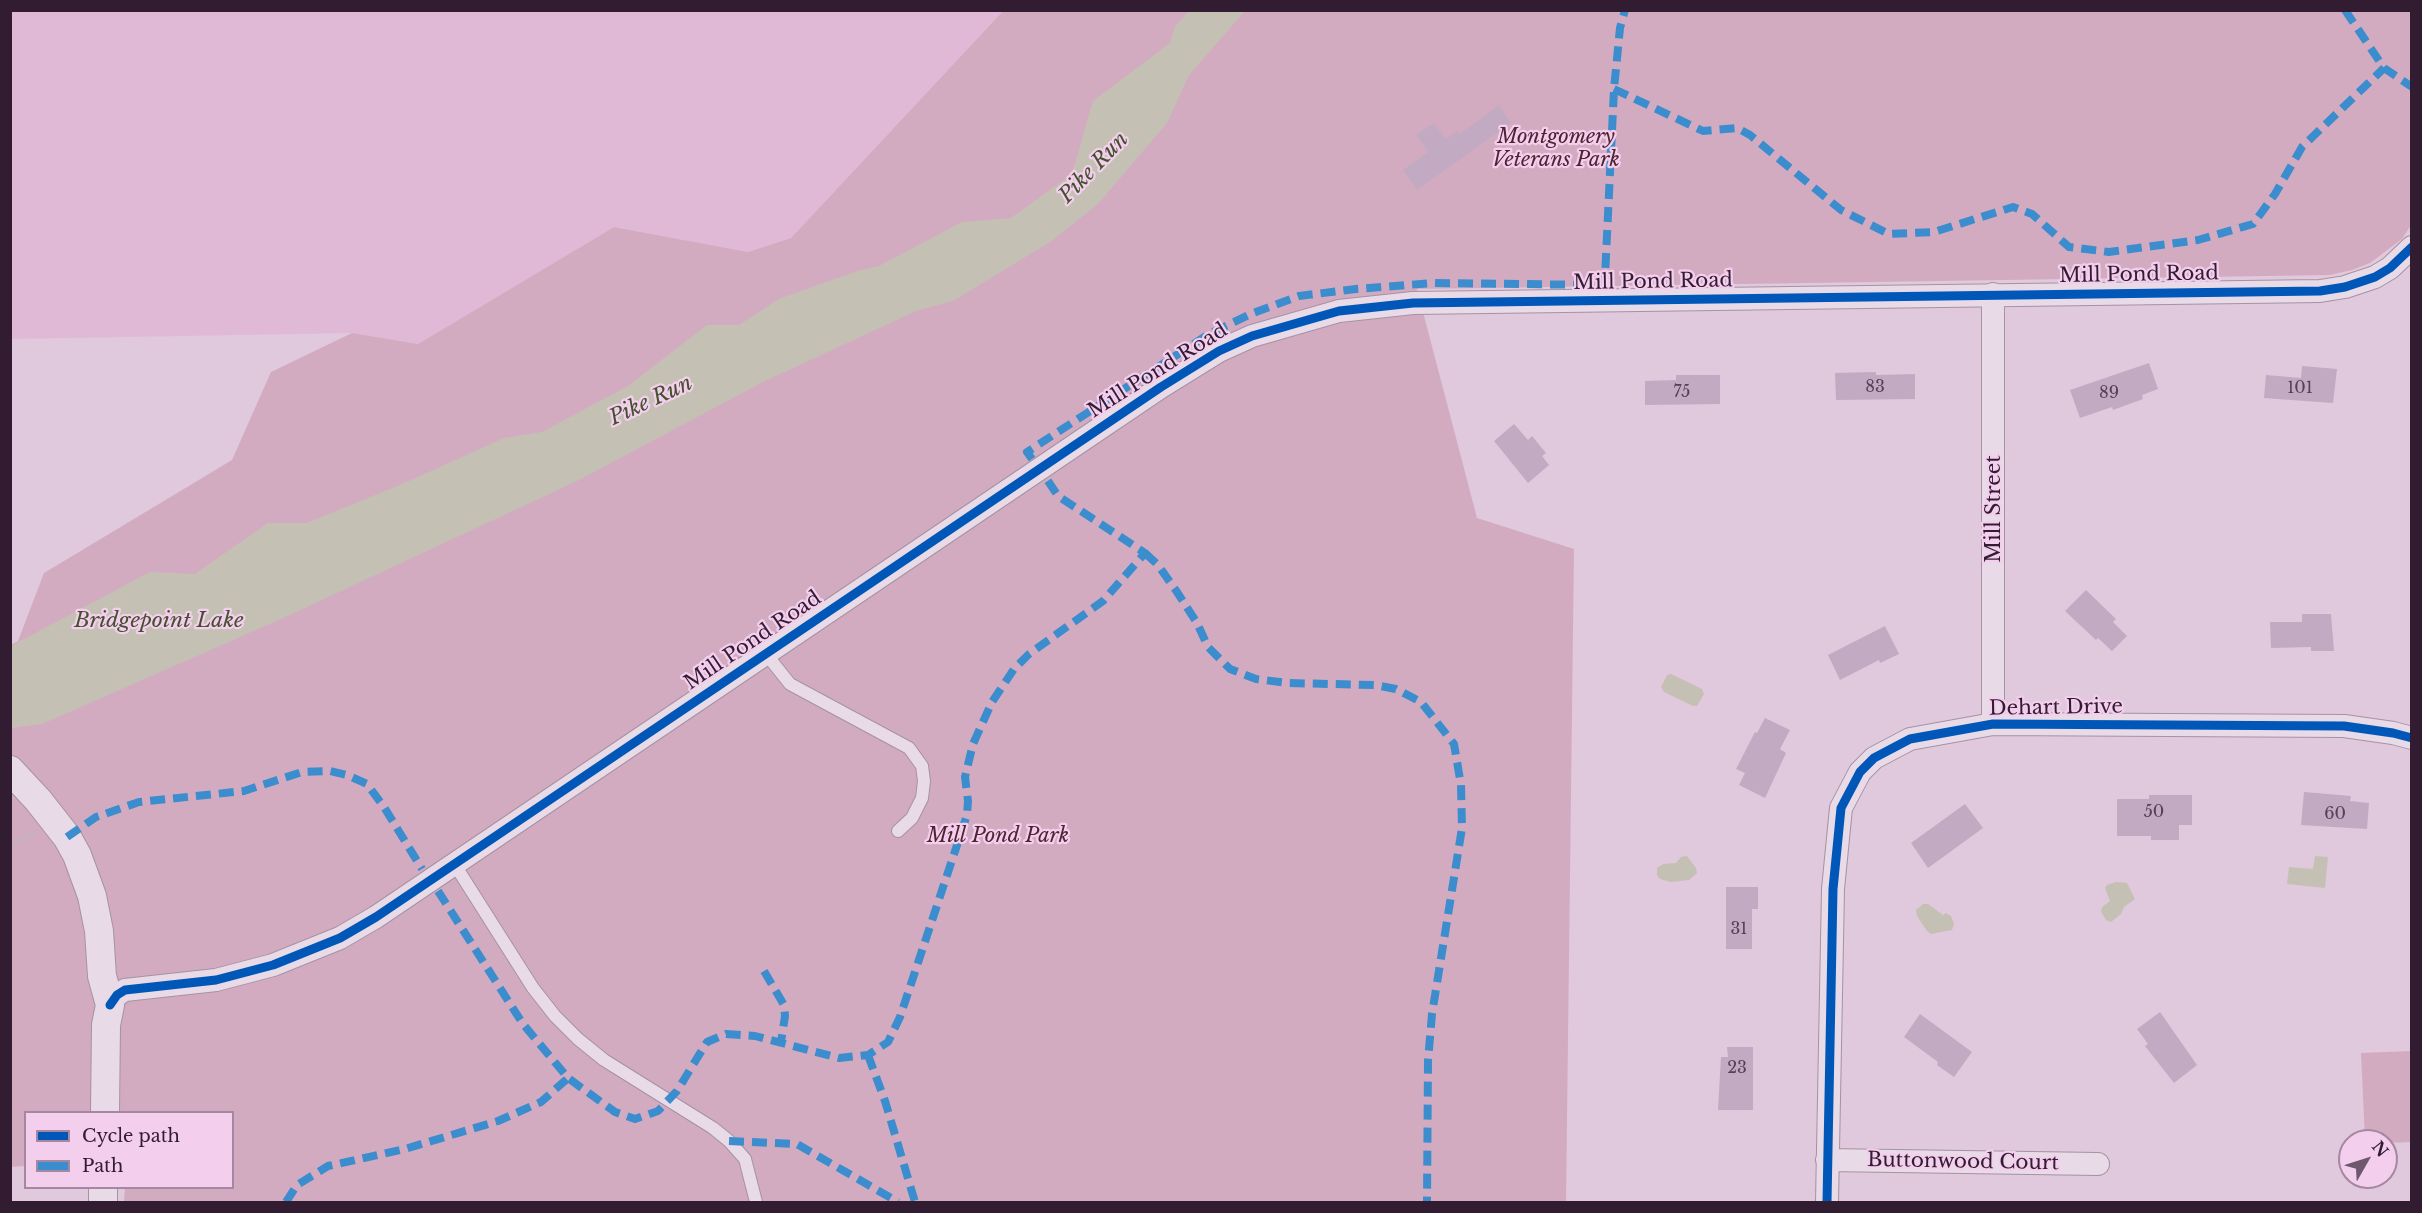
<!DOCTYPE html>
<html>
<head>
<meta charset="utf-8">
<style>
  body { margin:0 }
  #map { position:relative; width:2422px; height:1213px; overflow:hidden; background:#e0c8dd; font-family:"Libre Baskerville",serif }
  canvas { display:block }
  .frame { position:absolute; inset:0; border:12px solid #311c32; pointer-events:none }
  .legend { position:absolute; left:24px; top:1111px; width:210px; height:78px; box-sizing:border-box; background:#f3ceed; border:2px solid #a587a2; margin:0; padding:8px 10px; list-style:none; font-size:18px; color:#311c32 }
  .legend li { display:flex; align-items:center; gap:12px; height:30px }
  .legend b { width:30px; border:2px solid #a587a2 }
  .north { position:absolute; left:2338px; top:1129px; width:60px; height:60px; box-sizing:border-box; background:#f3ceed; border:2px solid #a587a2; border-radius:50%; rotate:51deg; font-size:16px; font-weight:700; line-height:24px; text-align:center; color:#311c32 }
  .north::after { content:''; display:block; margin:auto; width:21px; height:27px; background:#6e586e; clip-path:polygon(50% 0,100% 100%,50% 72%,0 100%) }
</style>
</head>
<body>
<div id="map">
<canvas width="2422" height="1213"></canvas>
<div class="frame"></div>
<ul class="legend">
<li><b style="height:8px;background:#0057b8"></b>Cycle path</li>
<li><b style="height:8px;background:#3c8dce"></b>Path</li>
</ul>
<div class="north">N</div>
</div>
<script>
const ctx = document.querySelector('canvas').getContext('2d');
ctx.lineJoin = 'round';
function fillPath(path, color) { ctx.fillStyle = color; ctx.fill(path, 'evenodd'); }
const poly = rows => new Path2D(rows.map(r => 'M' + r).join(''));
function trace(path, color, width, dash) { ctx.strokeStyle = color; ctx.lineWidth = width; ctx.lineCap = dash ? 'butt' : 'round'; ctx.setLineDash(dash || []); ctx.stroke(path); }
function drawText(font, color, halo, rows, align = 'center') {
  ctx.font = font + ' "Libre Baskerville",serif'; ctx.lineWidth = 4.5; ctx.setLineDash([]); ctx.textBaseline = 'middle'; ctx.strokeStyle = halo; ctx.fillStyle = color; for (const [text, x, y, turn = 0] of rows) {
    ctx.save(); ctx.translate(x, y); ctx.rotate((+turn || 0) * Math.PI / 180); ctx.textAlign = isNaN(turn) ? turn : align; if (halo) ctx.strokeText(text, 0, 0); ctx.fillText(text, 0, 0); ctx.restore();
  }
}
const farmland = poly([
  [10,11,1003,11,791,238,748,252,614,227,418,344,352,333,11,339]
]);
const green = poly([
  [1003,11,2411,11,2411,225,2402,239,2370,263,2352,270,2330,275,1417,289,1477,518,1574,549,1566,1202,124,1202,125,1188,232,1188,232,1112,26,1112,25,1166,11,1167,11,645,18,641,44,573,232,460,271,372,352,333,418,344,614,227,748,252,791,238],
  [2411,1051,2411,1142,2386,1143,2386,1141,2365,1141,2361,1053]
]);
const water = poly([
  [1190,10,1245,11,1189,75,1167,123,1098,204,1050,242,953,301,916,311,763,382,579,480,281,619,42,724,11,728,11,646,150,572,195,574,268,523,307,523,407,482,504,438,542,432,628,386,707,325,739,325,779,299,857,271,879,266,962,222,1011,218,1072,174,1093,101,1170,43,1175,26],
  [1671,674,1702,689,1704,694,1697,706,1693,706,1664,692,1661,687,1667,675],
  [1687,856,1696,868,1697,873,1689,880,1671,882,1660,879,1657,875,1657,868,1663,864,1676,863,1681,857],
  [2315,856,2328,857,2325,888,2287,884,2289,867,2313,869],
  [2116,882,2127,883,2135,899,2124,907,2121,914,2111,922,2106,920,2101,912,2102,907,2110,901,2105,888,2107,885],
  [1923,904,1928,904,1943,915,1946,913,1951,916,1954,924,1952,930,1931,934,1927,931,1917,916,1916,910]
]);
const building = poly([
  [1499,105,1511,123,1417,190,1403,170,1428,152,1416,135,1434,123,1446,139,1457,131,1459,134],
  [2149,363,2158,389,2142,395,2143,399,2113,410,2112,407,2080,418,2070,390],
  [2302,366,2337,369,2333,403,2264,398,2266,375,2301,378],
  [1876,372,1876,375,1915,374,1915,399,1836,400,1835,373],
  [1676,375,1720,375,1720,404,1645,405,1645,381,1676,380],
  [1514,424,1528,440,1532,436,1546,453,1542,456,1549,465,1528,483,1494,441],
  [2086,590,2116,619,2113,622,2127,636,2112,651,2098,638,2096,640,2065,611],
  [2302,614,2331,614,2334,651,2311,651,2311,647,2271,648,2270,622,2302,622],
  [1885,626,1899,654,1880,663,1879,660,1840,680,1828,655],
  [1765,718,1790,730,1780,749,1786,753,1765,798,1739,785,1745,773,1736,769,1755,732,1757,733],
  [2304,792,2351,796,2350,801,2369,803,2367,829,2301,825],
  [2149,795,2192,795,2192,825,2179,825,2179,840,2151,840,2151,836,2117,836,2117,799,2149,799],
  [1965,804,1983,828,1928,868,1911,843],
  [1726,887,1758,887,1758,909,1752,909,1752,949,1726,949],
  [2160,1012,2197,1065,2174,1083,2145,1046,2148,1044,2137,1029],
  [1920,1014,1972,1052,1954,1077,1937,1065,1938,1062,1904,1037],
  [1727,1047,1753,1047,1753,1110,1718,1110,1721,1057,1728,1057]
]);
const path = poly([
  [10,846,33,832]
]);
const service = poly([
  [766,654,790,684,909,748,922,766,924,781,922,798,912,818,898,831],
  [455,865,533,988,555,1016,578,1039,604,1060,713,1128,729,1141,745,1159,756,1202]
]);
const minor = poly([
  [1993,724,1993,294],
  [110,1005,117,995,125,990,216,980,273,965,340,938,376,917,1161,387,1219,351,1252,336,1339,311,1413,303,2320,291,2345,287,2375,277,2390,268,2412,247],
  [1827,1160,2098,1164],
  [1827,1202,1833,889,1841,808,1860,772,1874,758,1910,739,1993,724,2344,726,2393,733,2412,738]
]);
const tertiary = poly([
  [10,770,38,800,67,837,77,855,92,896,99,931,102,976,110,1005,106,1025,105,1112],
  [103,1202,103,1188]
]);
const quiet = poly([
  [2345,10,2384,68,2412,87],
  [1614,89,1703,131,1737,128,1750,135,1841,210,1889,234,1934,232,2013,207,2032,214,2069,247,2109,252,2198,240,2253,224,2275,194,2302,147,2384,68],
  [1032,459,1027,452,1209,334,1253,313,1299,296,1356,289,1433,283,1601,285,1605,277,1614,89,1620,28,1625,10],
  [1145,553,1158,565,1177,592,1197,623,1208,647,1230,669,1256,679,1288,683,1375,685,1396,689,1421,702,1454,744,1461,785,1462,828,1432,1014,1428,1061,1427,1202],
  [67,837,96,817,139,802,244,791,302,772,330,771,347,775,367,784,384,807,422,869],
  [438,891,523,1024,568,1078,615,1112,635,1119,658,1111,677,1091,707,1042,726,1034,755,1036,839,1058,868,1055,888,1042,900,1017,967,815,968,801,965,777,973,744,992,702,1014,669,1029,654,1103,601,1145,553,1058,496,1046,478],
  [764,971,784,1005,785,1016,781,1042],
  [868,1055,885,1101,915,1202],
  [729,1141,797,1144,898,1202],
  [286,1202,297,1185,328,1166,405,1149,498,1121,541,1102,568,1078]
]);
const cycleway = poly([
  [110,1005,117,995,125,990,216,980,273,965,340,938,376,917,1161,387,1219,351,1252,336,1339,311,1413,303,2320,291,2345,287,2375,277,2390,268,2412,247],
  [1827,1202,1833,889,1841,808,1860,772,1874,758,1910,739,1993,724,2344,726,2393,733,2412,738]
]);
const numberNames = [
  ["83",1875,387],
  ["101",2300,388],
  ["75",1682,392],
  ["89",2109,393],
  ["50",2154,812],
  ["60",2335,814],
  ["31",1739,929],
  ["23",1737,1068]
];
const parkNames = [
  ["Montgomery",1556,137],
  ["Veterans Park",1556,160],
  ["Mill Pond Park",998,836]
];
const streetNames = [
  ["Mill Pond Road",2139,275,-1],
  ["Mill Pond Road",1653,282,-1],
  ["Mill Pond Road",1158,371,-32],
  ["Mill Street",1994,509,-90],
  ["Mill Pond Road",753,641,-34],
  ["Dehart Drive",2056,708,-1],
  ["Buttonwood Court",1963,1162,1]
];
const waterNames = [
  ["Pike Run",1094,168,-46],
  ["Pike Run",651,401,-25],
  ["Bridgepoint Lake",159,621]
];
fillPath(farmland, '#e0b9d6');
fillPath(green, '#d3abc1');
fillPath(water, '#c5c0b4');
fillPath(building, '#c2aac3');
trace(service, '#a592a3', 14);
trace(minor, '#a592a3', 24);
trace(tertiary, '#a592a3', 30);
trace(path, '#c1b2bf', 4, [4.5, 3]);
trace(service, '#e9dae7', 12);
trace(minor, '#e9dae7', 22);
trace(tertiary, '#e9dae7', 28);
trace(quiet, '#3c8dce', 8, [15, 8]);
trace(cycleway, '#0057b8', 9);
drawText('16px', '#554056', null, numberNames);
drawText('italic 20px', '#4e2430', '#f3ceed', parkNames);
drawText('20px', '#311c32', '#f3ceed', streetNames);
drawText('italic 21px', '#43522c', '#f3ceed', waterNames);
</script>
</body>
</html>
